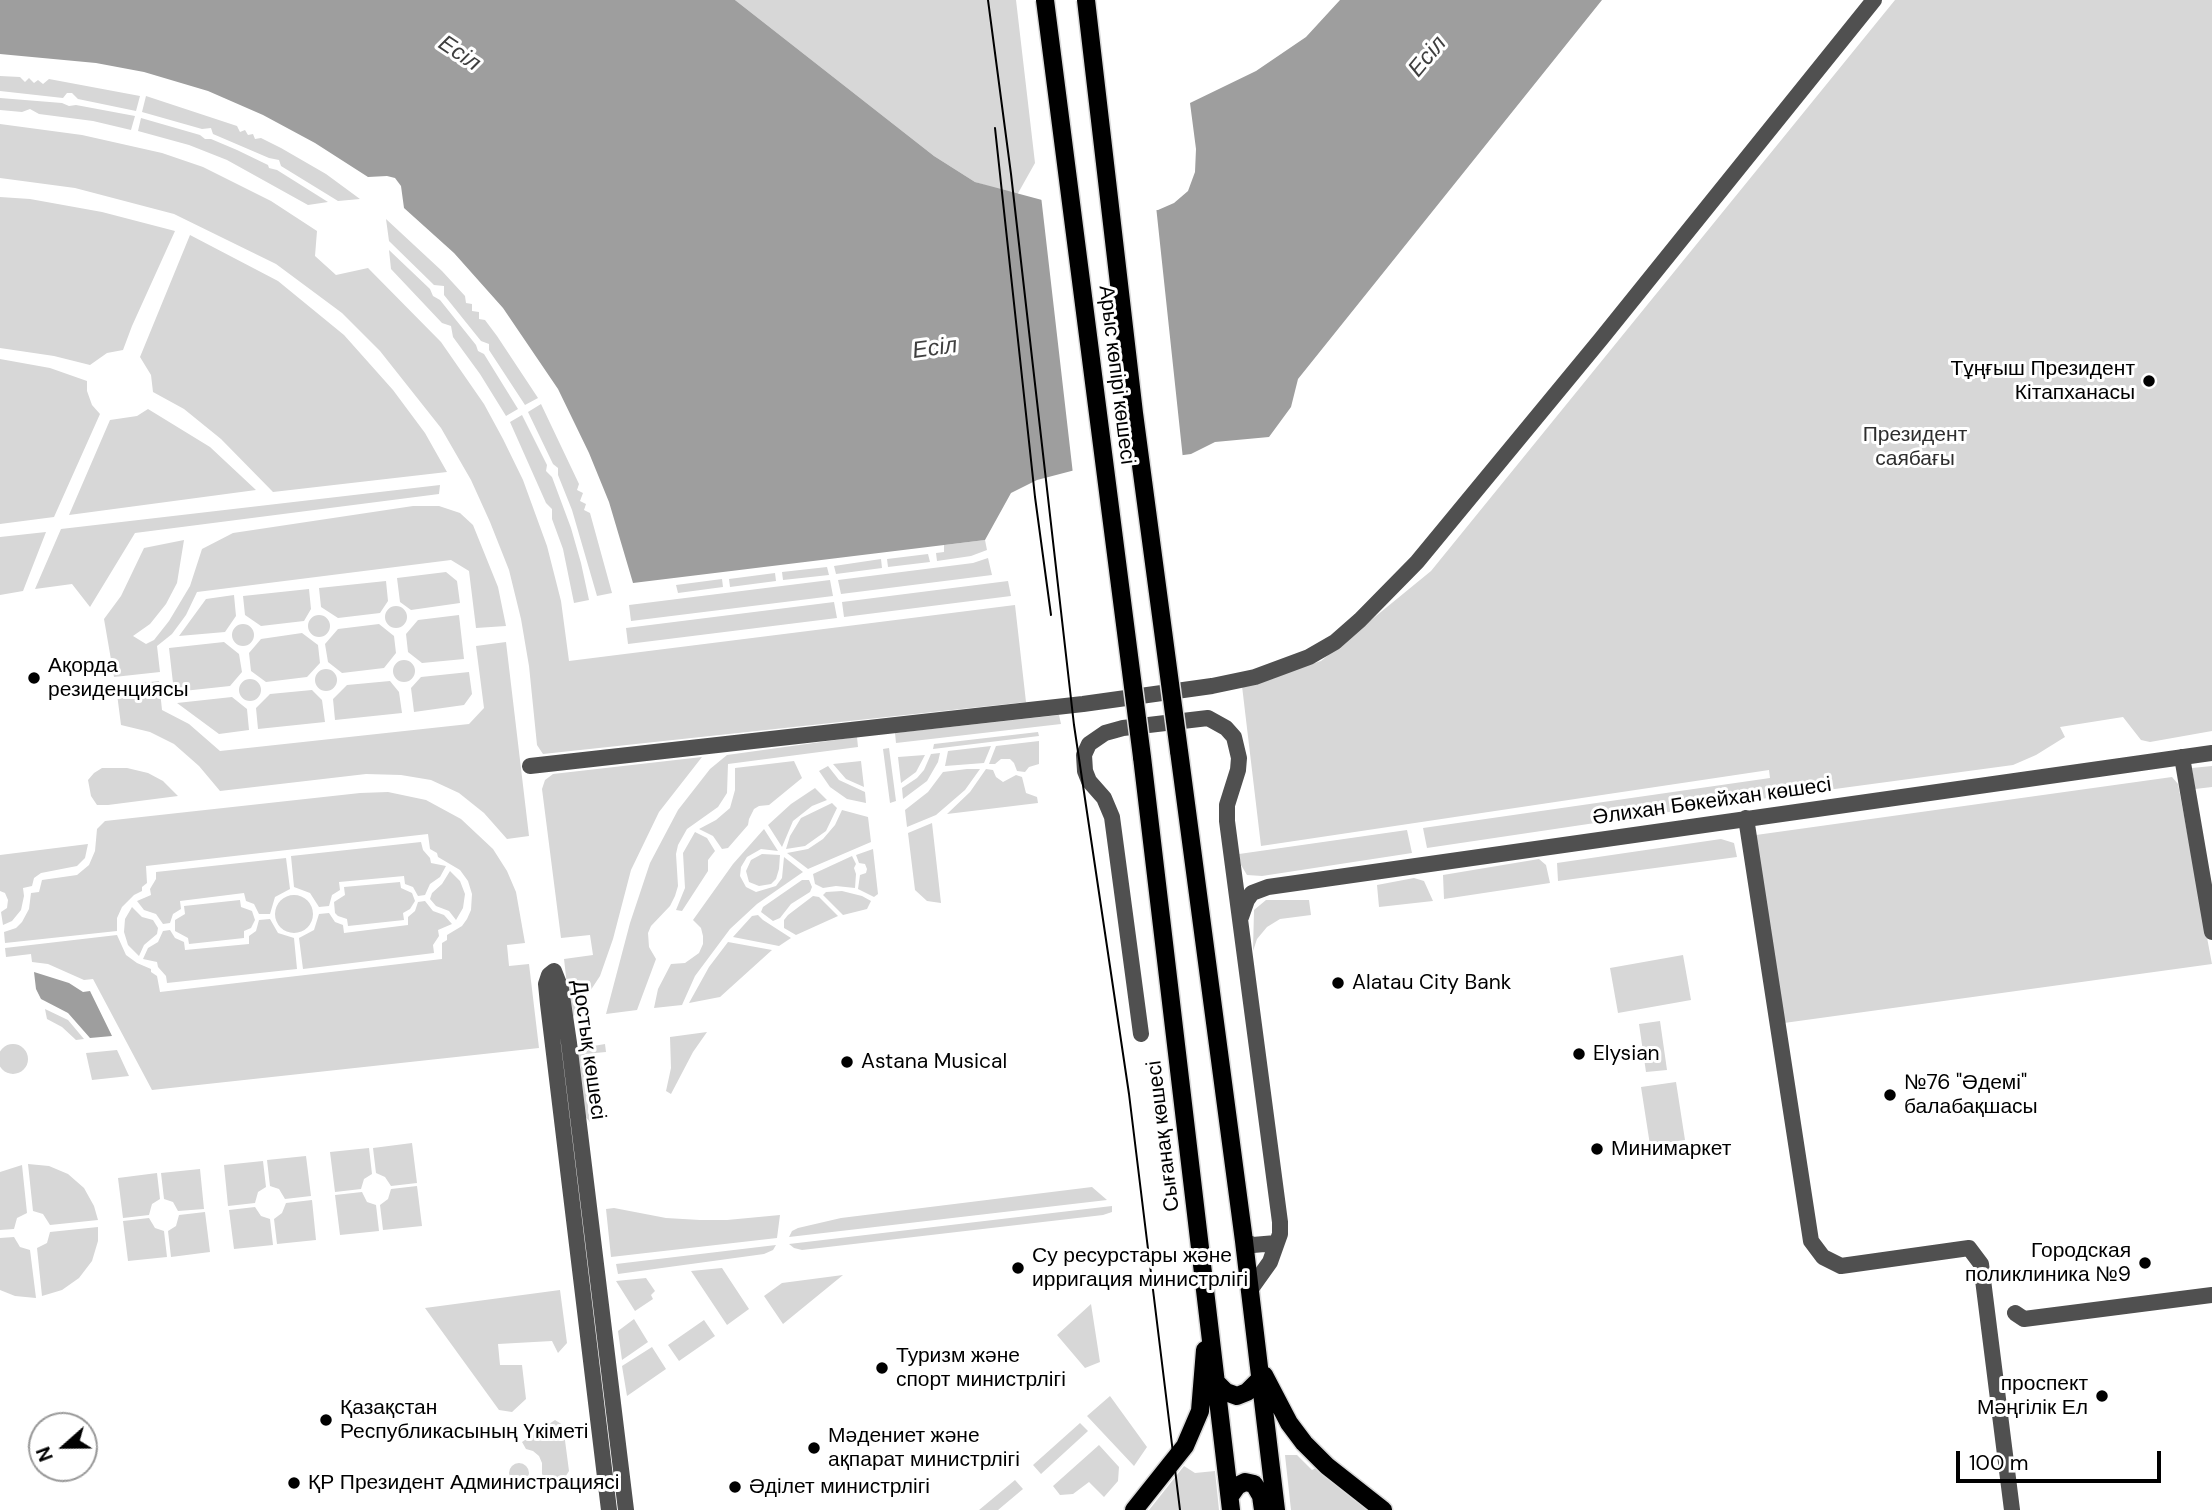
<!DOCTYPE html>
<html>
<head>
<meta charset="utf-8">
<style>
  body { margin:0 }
  #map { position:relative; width:2212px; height:1510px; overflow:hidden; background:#fff; font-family:"DM Sans",sans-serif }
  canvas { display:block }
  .north { position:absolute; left:28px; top:1412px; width:70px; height:70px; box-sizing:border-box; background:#fff; border:2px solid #999; border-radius:50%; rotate:249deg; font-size:19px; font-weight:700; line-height:28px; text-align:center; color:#000 }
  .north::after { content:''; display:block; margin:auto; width:24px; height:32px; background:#000; clip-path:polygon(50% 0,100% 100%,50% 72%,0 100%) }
  .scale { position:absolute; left:1956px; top:1451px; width:205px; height:32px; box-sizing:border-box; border:4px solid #000; border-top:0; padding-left:9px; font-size:21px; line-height:24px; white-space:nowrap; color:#000; -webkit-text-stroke:5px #fff; paint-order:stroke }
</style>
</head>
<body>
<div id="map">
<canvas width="2212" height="1510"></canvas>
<div class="north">N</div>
<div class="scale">100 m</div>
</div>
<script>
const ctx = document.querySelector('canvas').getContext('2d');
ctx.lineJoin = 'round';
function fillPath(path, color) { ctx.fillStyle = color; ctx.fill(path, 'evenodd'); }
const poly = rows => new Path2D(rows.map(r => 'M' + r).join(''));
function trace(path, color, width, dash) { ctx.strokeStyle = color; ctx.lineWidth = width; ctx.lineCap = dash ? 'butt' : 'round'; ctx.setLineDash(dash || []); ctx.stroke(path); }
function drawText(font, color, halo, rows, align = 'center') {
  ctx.font = font + ' "DM Sans",sans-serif'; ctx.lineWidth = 6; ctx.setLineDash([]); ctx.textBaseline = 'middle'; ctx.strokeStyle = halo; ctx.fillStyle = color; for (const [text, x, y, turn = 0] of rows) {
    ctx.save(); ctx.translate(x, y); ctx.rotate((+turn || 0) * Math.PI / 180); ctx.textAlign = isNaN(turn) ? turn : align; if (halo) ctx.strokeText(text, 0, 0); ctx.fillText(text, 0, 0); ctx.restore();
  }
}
const green = poly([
  [735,0,1016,0,1035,163,1017,195,975,182,934,156],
  [1895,0,2212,0,2212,731,2150,742,2141,740,2123,717,2060,727,2065,737,2036,755,2013,765,1716,805,1427,848,1423,828,1770,778,1769,770,1261,846,1242,686,1321,661,1431,571],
  [0,76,20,77,25,82,29,78,34,83,38,80,43,84,49,79,140,96,136,111,78,99,72,93,67,93,63,98,0,91],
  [146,96,237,126,240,132,245,130,248,135,253,134,255,139,261,138,281,148,326,174,360,199,338,201,281,166,279,160,269,158,213,134,211,128,202,129,142,112],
  [0,98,62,103,69,106,76,105,135,116,131,130,93,121,39,114,30,109,22,112,0,110],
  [141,118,200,135,205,139,211,139,237,150,268,165,269,168,277,170,328,202,308,205,227,160,189,145,138,131],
  [0,124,82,135,162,153,203,167,271,201,317,231,315,256,336,275,368,268,441,342,484,404,503,439,523,480,547,546,561,601,569,661,1015,605,1026,702,543,754,537,745,529,666,521,619,509,570,490,522,471,480,441,428,380,351,342,313,276,264,174,214,75,188,0,178],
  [0,197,30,199,102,212,175,231,132,326,123,350,107,353,90,365,54,356,0,348],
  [386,219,442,271,465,296,466,303,472,304,472,311,479,312,479,319,485,320,497,336,538,398,525,405,489,350,489,344,481,341,444,295,444,286,434,285,389,241],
  [190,235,278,281,344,335,393,390,425,433,447,472,273,492,221,439,184,409,153,392,151,375,140,357],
  [389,250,430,289,433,296,440,300,476,345,478,351,484,354,518,409,506,416,480,374,453,337,451,326,442,323,391,269],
  [0,359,50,368,87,381,87,391,92,405,100,414,54,517,0,524],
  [541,404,579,484,577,490,583,493,580,501,586,504,584,510,590,513,612,593,597,596,572,510,558,475,558,468,553,464,528,412],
  [148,409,210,447,256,490,69,515,110,420,137,416],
  [522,415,547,465,546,471,552,477,571,528,581,563,589,600,574,603,563,549,552,519,552,509,546,503,510,422],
  [440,485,439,494,135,533,90,607,72,584,35,589,61,529],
  [413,506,439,506,460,513,473,525,498,587,506,626,476,628,469,571,451,560,197,592,186,615,172,634,157,646,160,672,114,677,104,619,121,596,144,548,184,540,177,583,166,604,150,624,133,636,146,644,154,640,169,621,190,586,202,549,233,533],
  [46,532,23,591,0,595,0,537],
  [985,540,987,550,971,556,937,561,936,553,944,552,944,545],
  [928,554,930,562,888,567,887,559],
  [988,558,992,575,841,594,838,580,973,563],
  [881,559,882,568,836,574,834,566],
  [827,567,829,575,783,580,782,572],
  [446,572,457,581,460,603,411,610,400,602,397,578],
  [775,573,776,581,730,587,729,579],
  [722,579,723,587,678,593,676,585],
  [830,580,833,596,631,621,629,605],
  [386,581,388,601,380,613,338,618,321,607,319,588],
  [1008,581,1011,596,844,617,842,602],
  [309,589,311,609,304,621,261,626,245,615,243,596],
  [234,595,236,616,225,632,179,636,206,599],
  [834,602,837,618,628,644,626,628],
  '385 617a11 11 0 1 1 22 0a11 11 0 1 1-22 0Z',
  [459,615,464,659,422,663,408,652,406,634,418,620],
  '308 626a11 11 0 1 1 22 0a11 11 0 1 1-22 0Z',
  [379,624,394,636,396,653,384,668,342,673,328,662,325,644,338,629],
  '232 635a11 11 0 1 1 22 0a11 11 0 1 1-22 0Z',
  [302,633,318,645,320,663,307,677,266,682,251,671,249,653,261,639],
  [224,642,239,654,242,672,230,686,174,692,169,648],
  [506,642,529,836,507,839,484,813,459,793,431,780,401,775,366,774,220,791,199,766,174,744,150,732,121,725,116,686,159,681,162,710,189,724,220,751,469,724,484,708,476,646],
  '393 671a11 11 0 1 1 22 0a11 11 0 1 1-22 0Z',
  '315 680a11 11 0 1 1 22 0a11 11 0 1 1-22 0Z',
  [469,672,472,694,464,705,414,712,411,688,421,677],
  '239 690a11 11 0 1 1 22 0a11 11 0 1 1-22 0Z',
  [390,681,399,692,402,713,335,720,333,699,347,685],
  [312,690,322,700,325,722,258,729,256,708,270,694],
  [232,697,247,709,249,730,219,734,177,703],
  [1059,715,1061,724,896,743,895,733],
  [1038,732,1039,736,933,749,934,744],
  [857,737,858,747,728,764,727,793,718,807,687,829,678,845,676,854,678,886,675,896,670,906,651,926,648,933,649,947,656,959,637,1010,606,1014,630,923,650,863,678,810,710,769,727,755],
  [1039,741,1039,764,1029,767,1025,772,1017,771,1014,763,1010,759,1001,759,995,764,989,764,996,746],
  [991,746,984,763,945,766,948,751],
  [889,748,896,801,890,803,883,749],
  [940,753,938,762,927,781,903,799,902,788,917,778,924,770,931,754],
  [925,755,916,772,901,783,898,757],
  [702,757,659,812,631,870,613,939,600,976,571,1020,564,959,593,955,590,935,561,938,542,789,545,780,553,774],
  [794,761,802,778,769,805,759,806,754,809,749,819,748,825,728,848,722,849,713,836,699,829,716,820,730,808,735,790,735,768],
  [861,761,864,787,846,779,833,764],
  [828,766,839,780,865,792,866,803,847,799,830,787,819,771],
  [2212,766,2212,787,2195,789,2192,768],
  [102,768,127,768,148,773,163,781,178,796,108,805,97,805,91,796,88,780,94,773],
  [967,769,980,769,965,790,936,815,907,827,905,810,928,792,943,772],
  [986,769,993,770,996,777,1003,782,1016,775,1022,777,1026,793,1037,797,1038,803,947,814,970,792],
  [2172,777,2178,784,2212,964,1784,1023,1756,835],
  [815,788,827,800,812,806,793,821,782,847,768,825,791,804],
  [388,792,426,800,461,819,493,849,507,871,516,892,525,943,507,945,509,966,529,964,539,1048,152,1090,93,979,84,980,48,964,32,962,31,954,6,957,5,948,117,935,126,955,137,963,151,969,151,972,157,976,160,992,442,959,442,943,447,940,447,935,462,926,467,919,471,910,472,894,468,881,460,870,438,857,437,853,430,849,428,834,146,866,147,883,142,887,142,891,134,895,122,907,117,918,117,931,5,943,4,932,16,928,22,922,29,909,31,893,39,892,42,880,77,875,89,865,95,851,97,829,105,821,360,793],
  [832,803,837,808,826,831,805,846,786,849,790,836,801,818],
  [842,810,868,817,871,842,808,869,787,853,808,849,823,839,835,825],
  [932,823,941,903,927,901,915,890,908,833],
  [764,829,778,851,761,849,747,857,741,867,740,876,746,887,756,892,776,886,782,878,784,857,803,872,757,904,730,929,695,976,682,1005,654,1008,658,989,671,964,685,963,699,953,703,944,703,936,701,928,693,920,733,864],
  [1407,830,1412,853,1262,876,1247,875,1241,865,1239,854],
  [695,832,707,838,715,851,708,860,708,871,682,911,676,910,685,888,683,853],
  [1721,839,1734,843,1737,857,1558,881,1557,863],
  [421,842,423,850,430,858,431,863,446,866,440,877,430,884,425,895,418,896,413,887,405,884,404,876,339,882,340,890,332,895,329,906,319,907,310,893,294,887,291,856],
  [88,844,85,858,77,866,41,873,34,878,32,886,23,888,24,896,21,910,12,921,3,925,1,912,7,908,8,900,5,893,0,891,0,855],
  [873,849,878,894,874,897,858,889,860,875,866,873,867,869,865,864,859,863,856,855],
  [762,854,780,855,779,869,776,879,771,884,759,886,749,882,746,871,751,860],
  [852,856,856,864,854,868,856,874,855,888,836,886,823,888,815,884,813,874],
  [286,858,290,889,275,897,270,914,259,914,254,904,246,901,244,893,180,901,181,909,173,914,170,923,163,924,156,914,144,910,137,901,151,895,150,889,156,879,156,872],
  [1539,859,1546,865,1550,883,1444,899,1443,875],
  [450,871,460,881,465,894,463,908,456,920,449,911,436,906,430,899,432,893,442,884],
  [1414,878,1424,881,1433,901,1379,907,1377,885],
  [802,880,809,880,812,887,810,892,791,904,780,918,773,921,761,912,763,907],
  [400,882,401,888,412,893,415,901,410,909,403,913,404,920,348,926,347,919,338,916,335,913,334,902,345,895,344,887],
  [842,891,862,896,871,901,867,909,843,915,823,895,826,892],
  '275 914a19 19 0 1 1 38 0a19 19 0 1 1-38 0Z',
  [813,896,819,897,838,916,796,935,784,928,784,920,788,915],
  [240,900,241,907,252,911,255,920,251,928,244,931,244,938,189,944,188,938,175,931,175,920,185,914,184,906],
  [1266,900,1309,900,1311,915,1280,919,1267,927,1257,939,1253,951,1254,910],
  [425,901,433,911,444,915,452,924,438,930,439,936,433,945,434,953,303,969,299,938,314,930,319,914,329,913,335,922,343,925,344,933,408,925,408,917,415,911,418,902],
  [132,907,142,917,153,920,158,928,157,934,144,945,139,956,128,945,124,932,125,919],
  [758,915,763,920,791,938,779,946,733,937,752,916],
  [270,919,278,933,294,938,297,969,167,983,166,976,158,967,157,962,143,959,148,948,158,942,163,931,170,930,175,938,184,942,185,950,249,944,249,936,256,931,259,920],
  [728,942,772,950,720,997,689,1003,709,967],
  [1683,955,1691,1000,1618,1013,1610,968],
  [45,1009,68,1020,84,1039,76,1040,62,1027,47,1019],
  [1660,1021,1667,1070,1646,1072,1639,1024],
  [707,1032,693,1052,671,1094,666,1091,671,1068,670,1037],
  [605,1044,606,1052,585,1054,582,1058,590,1122,584,1115,575,1056,582,1048],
  '-2 1059a15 15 0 1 1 30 0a15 15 0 1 1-30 0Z',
  [117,1050,129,1076,92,1080,86,1053],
  [1676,1082,1685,1140,1650,1145,1641,1087],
  [412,1143,417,1183,391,1186,385,1177,376,1173,373,1148],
  [369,1148,372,1174,364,1179,361,1189,335,1192,330,1152],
  [306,1156,311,1196,285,1199,279,1189,270,1186,267,1160],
  [263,1161,266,1187,258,1192,255,1203,228,1206,224,1165],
  [28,1164,49,1166,68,1174,84,1188,94,1206,98,1220,50,1225,43,1214,33,1211],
  [22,1165,27,1213,17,1218,14,1229,0,1230,0,1172],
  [200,1169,204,1209,178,1211,173,1202,164,1199,161,1173],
  [157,1173,160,1199,152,1204,149,1215,123,1218,118,1178],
  [417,1186,422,1226,383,1230,380,1205,388,1199,391,1189],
  [1092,1187,1107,1200,789,1237,792,1231,798,1228,841,1218],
  [362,1192,367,1202,376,1205,379,1231,340,1235,335,1195],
  [312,1200,316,1240,277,1244,274,1219,282,1213,286,1203],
  [1112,1206,1112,1212,1103,1215,802,1250,794,1248,789,1244],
  [255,1207,261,1216,270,1219,273,1245,234,1249,229,1210],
  [614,1208,666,1218,700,1220,727,1220,780,1215,777,1238,611,1257,606,1209],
  [205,1212,210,1252,171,1257,168,1231,176,1226,179,1215],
  [149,1218,155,1228,164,1231,167,1257,128,1261,123,1221],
  [98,1227,98,1241,92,1261,79,1278,62,1290,42,1296,37,1248,47,1243,50,1232],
  [14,1237,20,1247,30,1250,36,1298,15,1296,0,1290,0,1238],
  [776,1245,773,1250,764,1254,618,1274,616,1264],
  [722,1268,749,1309,727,1325,691,1271],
  [843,1275,783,1324,764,1296,782,1283],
  [646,1278,655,1291,651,1295,653,1299,635,1311,616,1281],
  [560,1290,567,1343,558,1353,552,1341,498,1344,500,1365,522,1365,526,1399,512,1412,499,1410,425,1308],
  [1091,1304,1100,1362,1085,1368,1057,1335],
  [634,1319,648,1342,622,1360,618,1331],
  [704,1320,715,1336,679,1361,668,1345],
  [652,1347,666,1369,627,1396,622,1366],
  [1110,1396,1147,1447,1134,1466,1087,1416],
  [555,1420,563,1425,569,1471,564,1479,551,1487,542,1474,542,1463,539,1456,533,1451,526,1449,522,1442],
  [1080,1423,1088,1431,1041,1474,1033,1465],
  [1099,1445,1119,1467,1118,1481,1104,1497,1089,1482,1073,1494,1060,1495,1053,1486],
  [1285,1455,1297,1455,1312,1470,1320,1466,1375,1510,1291,1510],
  '509 1473a10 10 0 1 1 20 0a10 10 0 1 1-20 0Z',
  [1184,1466,1195,1473,1215,1471,1219,1510,1149,1510],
  [1015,1480,1023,1489,998,1510,979,1510]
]);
const water = poly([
  [0,0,735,0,934,156,975,182,1042,200,1131,212,1158,210,1174,203,1188,191,1195,172,1196,149,1190,103,1256,71,1306,37,1340,0,1602,0,1298,379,1291,407,1269,437,1215,442,1191,454,1079,469,1037,480,1011,493,985,540,633,583,609,502,589,453,558,389,503,308,454,253,404,208,401,186,395,178,387,176,368,177,315,143,263,115,208,91,144,72,96,63,0,54],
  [34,972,69,983,83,992,90,991,112,1036,90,1038,68,1013,41,999,36,989]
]);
const pier = poly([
  [1041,196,1131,209,1156,206,1183,459,1073,474]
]);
const minor = poly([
  [2182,757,2212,932],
  [530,766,1083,704,1212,686,1255,677,1309,657,1335,642,1360,620,1417,562,1601,339,1874,0],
  [1746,818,1811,1241,1823,1257,1841,1266,1969,1248,1981,1264,2012,1510],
  [1241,917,1247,900,1252,893,1268,887,2212,753],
  [1141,1034,1112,817,1104,798,1089,781,1085,771,1084,755,1089,744,1105,733,1123,728,1208,718,1226,728,1234,737,1239,758,1238,770,1227,805,1227,821,1280,1222,1280,1234,1270,1262,1250,1290],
  [1244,1241,1253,1245,1276,1243],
  [2015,1313,2024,1319,2212,1295],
  [609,1510,548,1004,546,984,549,975,554,971,561,989,569,1043,626,1510]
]);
const major = poly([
  [1179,751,1244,1241,1276,1510],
  [1142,757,1231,1510],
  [1264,1375,1289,1423,1304,1443,1327,1466,1383,1510],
  [1216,1382,1226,1392,1237,1396,1247,1392,1260,1379],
  [1230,1496,1237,1486,1245,1482,1254,1484,1261,1496,1263,1510],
  [1134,1510,1185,1446,1200,1411,1205,1350]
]);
const tram = poly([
  [988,0,1011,174,1074,725,1129,1094,1180,1510],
  [995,128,1035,497,1051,615]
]);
const majorBridge = poly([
  [1045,0,1142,757],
  [1086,0,1134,413,1179,751]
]);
const markers = [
  [2149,381,7,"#000"],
  [34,678,7,"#000"],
  [1338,983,7,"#000"],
  [1579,1054,7,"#000"],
  [847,1062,7,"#000"],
  [1890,1095,7,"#000"],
  [1597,1149,7,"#000"],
  [2145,1263,7,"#000"],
  [1018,1268,7,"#000"],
  [882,1368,7,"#000"],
  [2102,1396,7,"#000"],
  [326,1420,7,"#000"],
  [814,1448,7,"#000"],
  [294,1483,7,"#000"],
  [735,1487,7,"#000"]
];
const poiNames = [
  ["Тұңғыш Президент",2135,369,"right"],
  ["Кітапханасы",2135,393,"right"],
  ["Ақорда",48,666],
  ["резиденциясы",48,690],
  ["Alatau City Bank",1352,983],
  ["Elysian",1593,1054],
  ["Astana Musical",861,1062],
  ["№76 \"Әдемі\"",1904,1083],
  ["балабақшасы",1904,1107],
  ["Минимаркет",1611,1149],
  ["Городская",2131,1251,"right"],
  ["поликлиника №9",2131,1275,"right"],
  ["Су ресурстары және",1032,1256],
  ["ирригация министрлігі",1032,1280],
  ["Туризм және",896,1356],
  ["спорт министрлігі",896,1380],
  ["проспект",2088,1384,"right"],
  ["Мәңгілік Ел",2088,1408,"right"],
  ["Қазақстан",340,1408],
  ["Республикасының Үкіметі",340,1432],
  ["Мәдениет және",828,1436],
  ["ақпарат министрлігі",828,1460],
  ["ҚР Президент Администрациясі",308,1483],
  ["Әділет министрлігі",749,1487]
];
const streetNames = [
  ["Арыс көпірі көшесі",1116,375,83],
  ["Әлихан Бөкейхан көшесі",1712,802,-8],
  ["Достық көшесі",588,1050,82],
  ["Сығанақ көшесі",1164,1136,-97]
];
const parkNames = [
  ["Президент",1915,435],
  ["саябағы",1915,459]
];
const waterNames = [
  ["Есіл",459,54,34],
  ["Есіл",1428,57,-50],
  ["Есіл",935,349,-8]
];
fillPath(green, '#d7d7d7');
fillPath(water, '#9e9e9e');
fillPath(pier, '#fff');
trace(major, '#dbdbdb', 21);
trace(minor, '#505050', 16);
trace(major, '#000', 18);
trace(tram, '#000', 2);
trace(majorBridge, '#dbdbdb', 21, []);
trace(majorBridge, '#000', 18);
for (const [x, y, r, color] of markers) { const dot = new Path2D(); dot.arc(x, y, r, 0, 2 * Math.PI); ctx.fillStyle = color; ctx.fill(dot); trace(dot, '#fff', 2.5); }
drawText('21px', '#000', '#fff', poiNames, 'left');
drawText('21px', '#000', '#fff', streetNames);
drawText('21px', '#2e2e2e', '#fff', parkNames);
drawText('italic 23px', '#3f3f3f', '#fff', waterNames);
</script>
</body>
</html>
